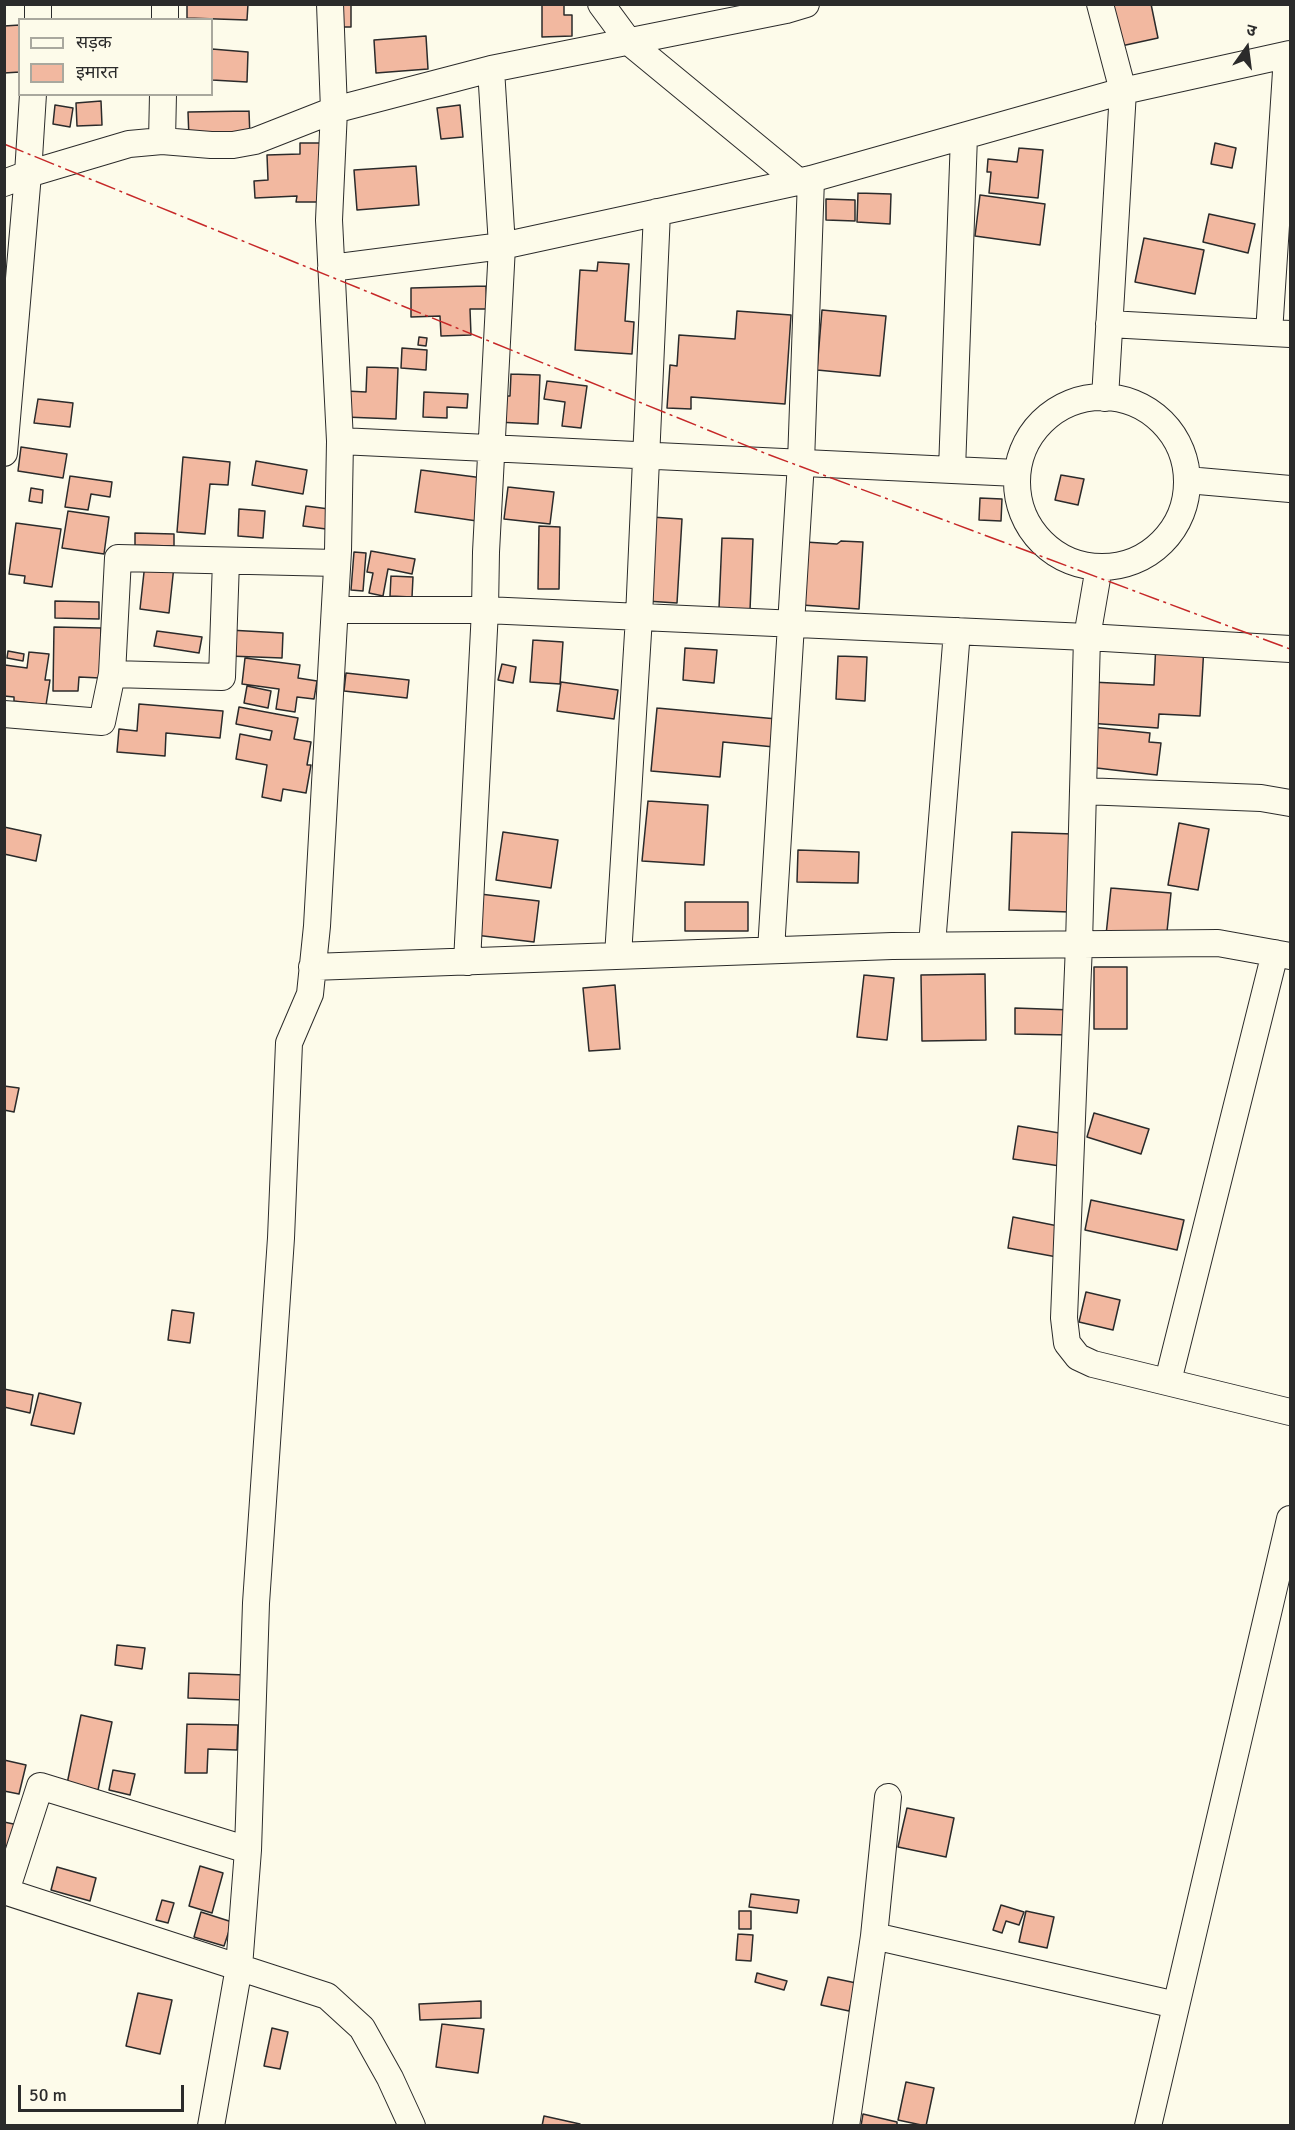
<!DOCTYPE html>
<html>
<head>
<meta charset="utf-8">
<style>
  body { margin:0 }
  #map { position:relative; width:1295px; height:2130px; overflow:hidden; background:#fdfbea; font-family:Signika,"Noto Sans Devanagari",sans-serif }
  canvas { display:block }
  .frame { position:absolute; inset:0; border:6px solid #2b2b2b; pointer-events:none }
  .legend { position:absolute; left:18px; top:18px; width:195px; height:78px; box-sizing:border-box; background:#fdfbea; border:2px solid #a9a89e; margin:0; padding:8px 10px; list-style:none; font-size:18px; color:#2b2b2b }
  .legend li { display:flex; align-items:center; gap:12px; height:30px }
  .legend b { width:30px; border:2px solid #a9a89e }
  .north { position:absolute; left:1217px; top:18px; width:60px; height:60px; -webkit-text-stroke:4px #fdfbea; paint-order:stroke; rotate:14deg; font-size:16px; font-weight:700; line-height:24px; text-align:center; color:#2b2b2b }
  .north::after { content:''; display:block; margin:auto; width:21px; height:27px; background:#2b2b2b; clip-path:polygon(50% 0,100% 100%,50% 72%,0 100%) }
  .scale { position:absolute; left:18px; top:2085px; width:166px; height:27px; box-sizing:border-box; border:3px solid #2b2b2b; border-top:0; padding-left:8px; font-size:18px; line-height:21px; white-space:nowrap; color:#2b2b2b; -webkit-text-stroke:4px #fdfbea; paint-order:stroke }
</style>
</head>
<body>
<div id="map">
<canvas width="1295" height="2130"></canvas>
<div class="frame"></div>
<ul class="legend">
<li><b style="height:8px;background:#fdfbea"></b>सड़क</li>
<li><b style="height:16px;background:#f2b8a0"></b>इमारत</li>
</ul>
<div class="north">उ</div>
<div class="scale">50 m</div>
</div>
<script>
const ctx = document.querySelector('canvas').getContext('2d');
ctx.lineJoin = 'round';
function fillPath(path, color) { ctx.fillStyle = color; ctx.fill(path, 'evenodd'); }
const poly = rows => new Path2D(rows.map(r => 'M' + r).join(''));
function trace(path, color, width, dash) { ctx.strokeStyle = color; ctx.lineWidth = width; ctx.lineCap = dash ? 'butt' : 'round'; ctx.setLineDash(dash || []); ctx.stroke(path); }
const building = poly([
  [187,4,248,4,247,20,187,18,187,4],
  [334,4,351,4,351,27,335,27,334,4],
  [542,4,564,4,564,15,572,15,572,36,542,37,542,4],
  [1103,4,1151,4,1158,38,1112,48,1103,4],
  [20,25,20,72,4,73,4,26,20,25],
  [426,36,428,69,376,73,374,40,426,36],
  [212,49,248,52,247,82,212,80,212,49],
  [101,101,102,125,77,126,76,103,101,101],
  [55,105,73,108,70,127,53,124,55,105],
  [460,105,463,137,441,139,437,108,460,105],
  [249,111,250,138,189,139,188,112,249,111],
  [300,143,321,143,322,202,296,202,297,196,255,198,254,181,268,180,267,155,300,154,300,143],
  [1215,143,1236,148,1232,168,1211,164,1215,143],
  [1019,148,1043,150,1038,198,989,193,991,172,987,172,988,159,1017,162,1019,148],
  [416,166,419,205,357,210,354,170,416,166],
  [858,193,891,194,890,224,857,222,858,193],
  [980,195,1045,204,1040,245,975,236,980,195],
  [826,199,855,200,855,221,826,220,826,199],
  [1209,214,1255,224,1248,253,1203,242,1209,214],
  [1144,238,1204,250,1195,294,1135,282,1144,238],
  [598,262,629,264,625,321,634,322,632,354,575,350,580,270,597,271,598,262],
  [486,286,487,309,470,309,471,335,441,336,440,316,411,317,411,288,486,286],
  [822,310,886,316,880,376,817,370,822,310],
  [737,311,791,315,785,404,691,397,691,409,667,408,670,365,677,366,679,335,735,339,737,311],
  [419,337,427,338,426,346,418,345,419,337],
  [402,348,427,350,426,370,401,368,402,348],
  [367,367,398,368,396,419,345,417,346,391,366,392,367,367],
  [511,374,540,375,538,424,496,422,498,396,510,396,511,374],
  [547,381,587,386,581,428,562,426,565,402,544,399,547,381],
  [424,392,468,394,467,408,447,407,447,418,423,417,424,392],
  [38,399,73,403,70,427,34,423,38,399],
  [21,447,67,454,63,478,18,471,21,447],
  [183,457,230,462,228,485,210,484,205,534,177,532,183,457],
  [256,461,307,470,303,494,252,485,256,461],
  [421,470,483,478,477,521,415,512,421,470],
  [1061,475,1084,479,1078,505,1055,500,1061,475],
  [70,476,112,482,110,497,91,494,88,510,65,507,70,476],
  [508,487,554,492,550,524,504,519,508,487],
  [31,488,43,490,42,503,29,501,31,488],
  [980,498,1002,499,1001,521,979,520,980,498],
  [306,506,329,509,326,529,303,526,306,506],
  [239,509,265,511,263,538,238,536,239,509],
  [68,511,109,517,104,554,62,548,68,511],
  [651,517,682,519,677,603,646,601,651,517],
  [16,523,61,529,52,587,24,583,25,576,9,574,16,523],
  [539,526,560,527,559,589,538,589,539,526],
  [135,533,174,534,174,546,135,545,135,533],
  [722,538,753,539,750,610,719,608,722,538],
  [841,541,863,542,859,609,802,605,805,542,837,544,841,541],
  [371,551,415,559,412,574,388,569,383,596,369,593,373,573,367,572,371,551],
  [354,552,366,553,363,591,351,590,354,552],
  [145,563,174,566,169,613,140,609,145,563],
  [391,576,413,577,412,597,390,596,391,576],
  [55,601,99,602,99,619,55,618,55,601],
  [54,627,101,628,100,678,79,677,78,691,53,691,54,627],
  [229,630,283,633,282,658,229,656,229,630],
  [157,631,202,637,199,653,154,646,157,631],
  [533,640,563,642,560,684,530,682,533,640],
  [1156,642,1204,646,1200,716,1159,714,1158,728,1088,723,1091,682,1154,685,1156,642],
  [685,648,717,650,714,683,683,680,685,648],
  [8,651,24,654,23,661,7,658,8,651],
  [29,652,49,654,45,680,50,680,46,705,14,701,14,697,4,696,5,665,27,668,29,652],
  [838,656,867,657,865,701,836,699,838,656],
  [245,658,300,665,298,678,317,681,314,699,297,697,295,712,276,709,279,689,242,684,245,658],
  [502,664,516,667,513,683,498,680,502,664],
  [346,673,409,680,407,698,344,691,346,673],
  [561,682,618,690,614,719,557,711,561,682],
  [247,686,271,691,268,708,244,703,247,686],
  [139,704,223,711,220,738,166,733,165,756,117,752,119,729,137,731,139,704],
  [239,707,298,718,294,739,311,742,307,765,311,765,306,793,283,789,281,801,262,797,267,765,236,759,240,734,270,740,272,731,236,724,239,707],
  [657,708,777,719,774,747,723,742,720,777,651,771,657,708],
  [1092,727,1150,733,1149,742,1161,743,1157,775,1088,767,1092,727],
  [648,801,708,805,704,865,642,861,648,801],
  [1179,823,1209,829,1198,890,1168,885,1179,823],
  [4,827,41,835,36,861,4,854,4,827],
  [503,832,558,840,551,888,496,880,503,832],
  [1012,832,1073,834,1070,912,1009,910,1012,832],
  [798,850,859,852,858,883,797,882,798,850],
  [1111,888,1171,893,1166,941,1106,935,1111,888],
  [480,894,539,901,534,942,475,935,480,894],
  [685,902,748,902,748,931,685,931,685,902],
  [1094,967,1127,967,1127,1029,1094,1029,1094,967],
  [985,974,986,1040,922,1041,921,975,985,974],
  [864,975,894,978,887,1040,857,1037,864,975],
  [615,985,620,1049,589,1051,583,988,615,985],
  [1015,1008,1072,1010,1072,1035,1015,1034,1015,1008],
  [4,1086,19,1088,14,1112,4,1110,4,1086],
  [1094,1113,1149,1129,1141,1154,1087,1137,1094,1113],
  [1018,1126,1065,1134,1060,1166,1013,1159,1018,1126],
  [1091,1200,1184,1220,1177,1250,1085,1230,1091,1200],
  [1013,1217,1063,1227,1057,1257,1008,1248,1013,1217],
  [1086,1292,1120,1300,1113,1330,1079,1322,1086,1292],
  [172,1310,194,1313,190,1343,168,1340,172,1310],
  [4,1389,33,1395,30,1413,4,1407,4,1389],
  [39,1393,81,1403,74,1434,31,1425,39,1393],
  [117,1645,145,1648,142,1669,115,1665,117,1645],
  [189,1673,246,1675,245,1700,188,1698,189,1673],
  [81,1715,112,1722,98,1790,67,1784,81,1715],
  [187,1724,238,1725,237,1750,208,1749,207,1773,185,1773,187,1724],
  [4,1760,26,1765,19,1794,4,1791,4,1760],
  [113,1770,135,1774,130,1795,109,1790,113,1770],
  [907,1808,954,1818,946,1857,898,1847,907,1808],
  [4,1822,23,1826,18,1849,4,1846,4,1822],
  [200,1866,223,1873,212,1913,189,1906,200,1866],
  [57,1867,96,1878,90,1901,51,1890,57,1867],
  [751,1894,799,1900,797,1913,749,1907,751,1894],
  [162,1900,174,1903,168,1923,156,1920,162,1900],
  [1001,1905,1024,1912,1019,1925,1006,1921,1002,1933,993,1930,1001,1905],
  [739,1911,751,1911,751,1929,739,1929,739,1911],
  [1026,1911,1054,1917,1047,1948,1019,1942,1026,1911],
  [201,1912,232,1922,224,1946,194,1937,201,1912],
  [738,1934,753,1935,751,1961,736,1960,738,1934],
  [757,1973,787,1981,784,1990,755,1982,757,1973],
  [828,1977,856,1983,849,2011,821,2005,828,1977],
  [138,1993,172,2000,160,2054,126,2046,138,1993],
  [481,2001,481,2018,420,2020,419,2004,481,2001],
  [442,2024,484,2029,478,2073,436,2067,442,2024],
  [272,2028,288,2032,280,2069,264,2066,272,2028],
  [906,2082,934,2088,926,2126,898,2120,906,2082],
  [863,2114,897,2122,897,2126,861,2126,863,2114],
  [544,2116,580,2124,580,2126,542,2126,544,2116]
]);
const minor = poly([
  [601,4,629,42,799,182],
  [1100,4,1123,91,1105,398],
  [38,20,38,4],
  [165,20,165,4],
  [491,69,502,246,811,179,1123,91,1290,54],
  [964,136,952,470,1017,473],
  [162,141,163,94],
  [4,183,28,174,33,94],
  [331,268,502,246,486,552,485,610,335,610],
  [1109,324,1290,334],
  [1269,333,1287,56],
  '1017 482a85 85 0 1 1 170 0a85 85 0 1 1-170 0Z',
  [340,441,952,470],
  [4,453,28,174,129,144,162,141,211,145,233,145,255,141,334,110,491,69,786,10,806,4],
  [1187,480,1290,489],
  [1099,567,1087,637,1079,944,1064,1318,1067,1343,1078,1357,1093,1364,1290,1412],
  [112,674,222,677,226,561],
  [4,714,102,722,112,674,118,558,337,563],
  [1083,791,1261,798,1290,803],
  [932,945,957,631],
  [771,950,801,462,811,179],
  [618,956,639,617,657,212],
  [467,962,485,610,1087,637,1290,649],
  [312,967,892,946,1218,943,1290,956],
  [1168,1381,1275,953],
  [4,1891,327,1996,362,2028,390,2078,412,2126],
  [6,1891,40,1786,248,1850],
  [874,1936,888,1797],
  [211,2126,239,1967,248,1850,256,1603,281,1238,289,1043,310,994,317,926,338,551,340,441,329,220,334,110,330,4],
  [846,2126,874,1936,1176,2005],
  [1148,2126,1290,1519]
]);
const power = poly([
  [4,144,767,454,1290,649]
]);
fillPath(building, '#f2b8a0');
trace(building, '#2b2b2b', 1.5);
trace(minor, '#2b2b2b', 28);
trace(minor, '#fdfbea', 26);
trace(power, '#c62828', 1.5, [21, 4.5, 3, 4.5]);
</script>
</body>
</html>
